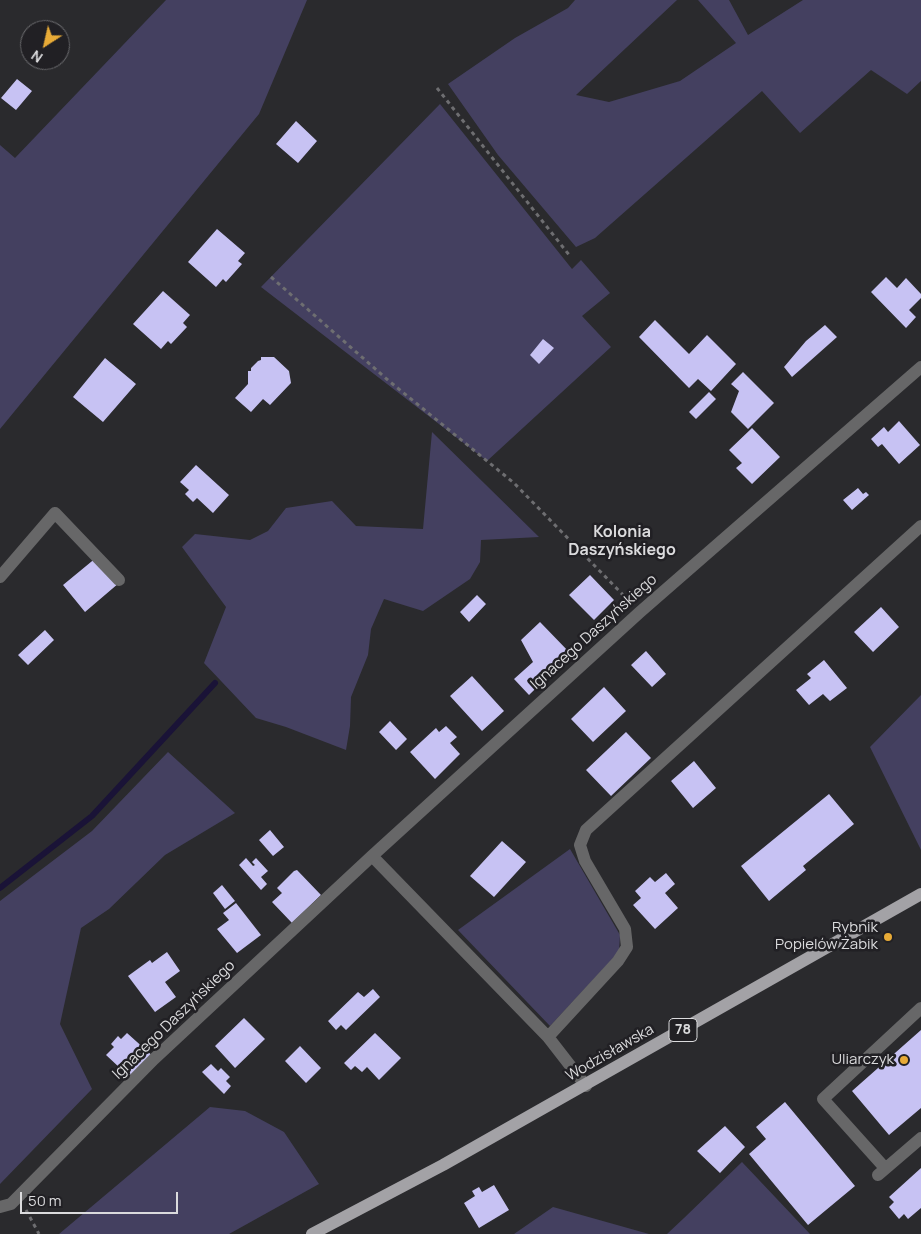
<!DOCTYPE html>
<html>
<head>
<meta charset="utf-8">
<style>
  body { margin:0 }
  #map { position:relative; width:921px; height:1234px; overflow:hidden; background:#2a2a2d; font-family:Manrope,sans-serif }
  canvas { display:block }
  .north { position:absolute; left:20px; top:20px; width:50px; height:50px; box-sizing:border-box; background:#212024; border:1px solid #6b6b6e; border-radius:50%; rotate:215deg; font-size:14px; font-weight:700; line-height:20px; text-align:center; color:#dbdbdd }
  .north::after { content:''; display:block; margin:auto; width:18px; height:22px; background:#e8ab37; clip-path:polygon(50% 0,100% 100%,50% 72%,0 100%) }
  .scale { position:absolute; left:20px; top:1192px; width:158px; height:22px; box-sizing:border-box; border:2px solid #dbdbdd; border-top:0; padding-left:6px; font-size:15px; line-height:18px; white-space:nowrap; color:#dbdbdd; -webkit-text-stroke:4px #212024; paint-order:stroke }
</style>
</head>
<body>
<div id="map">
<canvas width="921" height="1234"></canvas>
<div class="north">N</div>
<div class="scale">50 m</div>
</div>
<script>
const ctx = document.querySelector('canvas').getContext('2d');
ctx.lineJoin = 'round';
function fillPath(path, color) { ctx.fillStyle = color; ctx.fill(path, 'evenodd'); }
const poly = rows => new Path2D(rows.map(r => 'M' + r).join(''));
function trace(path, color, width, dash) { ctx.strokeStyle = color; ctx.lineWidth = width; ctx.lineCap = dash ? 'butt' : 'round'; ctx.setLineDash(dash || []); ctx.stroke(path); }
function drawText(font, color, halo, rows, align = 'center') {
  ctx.font = font + ' Manrope,sans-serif'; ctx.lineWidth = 5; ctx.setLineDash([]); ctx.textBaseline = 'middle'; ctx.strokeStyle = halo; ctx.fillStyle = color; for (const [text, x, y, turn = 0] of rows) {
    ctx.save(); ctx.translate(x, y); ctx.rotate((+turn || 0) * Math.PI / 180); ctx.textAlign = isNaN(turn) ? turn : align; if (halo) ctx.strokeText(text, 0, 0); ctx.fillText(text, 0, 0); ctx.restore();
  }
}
const green = poly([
  [166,0,307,0,259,114,0,429,0,145,15,158],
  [575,0,677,0,576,95,609,102,680,81,736,43,698,0,729,0,748,35,803,0,921,0,921,81,907,94,871,70,800,133,762,91,595,238,576,247,498,155,448,84,515,38,568,8],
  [440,104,572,269,581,260,610,293,582,316,611,347,487,461,261,287],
  [432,432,539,537,481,540,480,562,470,579,423,611,384,599,371,629,368,655,351,697,350,726,346,750,286,727,256,718,204,663,226,607,182,547,195,534,250,540,268,531,286,508,332,501,356,526,423,529],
  [921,695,921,850,870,747],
  [168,752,235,813,165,855,109,909,81,928,60,1024,92,1089,0,1184,0,901,92,831],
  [570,849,620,935,619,952,550,1026,458,930],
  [210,1107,245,1111,284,1132,319,1184,229,1234,59,1234],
  [742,1162,810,1234,667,1234,684,1218],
  [553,1207,649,1234,514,1234]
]);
const stream = poly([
  [0,888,92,816,215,683]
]);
const building = poly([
  [17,79,32,91,16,110,1,98],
  [296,121,317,141,298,163,276,144],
  [217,229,245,253,238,261,242,264,226,282,223,279,216,287,188,262],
  [886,277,897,288,906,278,921,294,921,298,909,310,916,317,906,328,871,292],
  [163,291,190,315,183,323,187,327,171,344,168,341,161,349,133,324],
  [655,320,689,354,707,335,736,364,711,391,698,379,689,388,639,337],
  [825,325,837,337,792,377,784,367,806,341],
  [543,339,554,348,539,364,530,355],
  [261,357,274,357,289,371,291,383,270,405,263,399,251,412,235,398,248,384,248,371,251,371,251,368,258,361,261,360],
  [105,358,136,384,103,422,73,397],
  [743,372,774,403,748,429,731,412,739,391,731,384],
  [709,392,716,399,696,419,689,412],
  [899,421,920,445,899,464,882,444,878,447,871,439,884,427,888,432],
  [752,428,780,457,752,484,736,468,742,463,729,450],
  [196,465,229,495,213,513,197,498,193,502,185,494,189,490,180,482],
  [858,488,863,494,866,492,869,495,852,510,843,500],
  [97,557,119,583,85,612,63,585],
  [590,575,614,600,594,620,569,595],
  [477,595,486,604,469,622,460,612],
  [881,607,899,627,873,652,854,632],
  [540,622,571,654,529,695,514,679,533,662,521,640],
  [45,630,54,640,28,665,18,655],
  [646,651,666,674,652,687,631,665],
  [824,660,847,688,830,701,823,694,809,705,796,690,811,678,807,674],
  [472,676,504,711,482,731,450,696],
  [604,687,626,711,593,742,571,719],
  [390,721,407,739,396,750,379,732],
  [446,726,457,737,450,743,460,754,435,779,410,752,436,728,439,732],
  [626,732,651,758,611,796,586,770],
  [694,761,716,788,693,808,671,781],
  [829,794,854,824,803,866,806,870,769,901,741,866],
  [270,830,284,847,273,856,259,840],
  [502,841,526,862,494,897,470,876],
  [246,858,253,866,255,865,252,862,256,858,268,871,261,877,267,884,261,890,239,865],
  [297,870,321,895,292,923,272,902,282,893,277,888,294,871],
  [666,873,675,884,665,893,678,908,655,929,633,905,641,898,635,891,650,877,655,882],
  [222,885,235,901,225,909,213,893],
  [236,903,261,935,237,953,217,929,229,920,223,913],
  [167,952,180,971,165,982,176,997,155,1012,128,976,150,960,152,963],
  [373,989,380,997,346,1030,341,1025,336,1030,328,1021,358,992,364,997],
  [244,1018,265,1039,235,1068,215,1046],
  [921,1030,921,1108,889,1135,852,1091],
  [127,1033,156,1059,135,1082,106,1055,114,1047,111,1044,118,1036,121,1039],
  [375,1033,401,1058,379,1080,367,1067,362,1072,355,1066,351,1070,344,1063],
  [300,1046,321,1068,306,1083,285,1061],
  [211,1064,218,1071,221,1068,230,1077,226,1081,231,1086,224,1094,202,1072],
  [785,1102,855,1186,808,1225,749,1154,766,1139,756,1127],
  [725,1126,745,1147,720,1173,697,1151],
  [921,1168,921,1208,908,1219,904,1214,899,1219,889,1207,894,1202,889,1197],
  [494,1185,509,1210,479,1228,464,1203,475,1196,472,1191,479,1187,482,1192]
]);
const path = poly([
  [437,88,570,256],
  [271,277,389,381,514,483,629,601],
  [26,1210,39,1234]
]);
const minor = poly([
  [0,577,55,513,119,580],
  [372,856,548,1037,586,1086],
  [548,1037,618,961,627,947,625,929,585,861,580,845,586,830,921,526],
  [885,1168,823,1099,921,1008],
  [878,1175,921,1138],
  [0,1207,11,1204,154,1059,372,856,640,612,921,367]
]);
const major = poly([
  [312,1234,443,1165,921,894]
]);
const markers = [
  [888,937,5,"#e8ab37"],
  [904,1060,5,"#e8ab37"]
];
const shields = [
  [683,1030,28]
];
const shieldNames = [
  ["78",683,1030]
];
const streetNames = [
  ["Ignacego Daszyńskiego",594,632,-42],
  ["Ignacego Daszyńskiego",174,1020,-44],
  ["Wodzisławska",610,1053,-30]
];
const poiNames = [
  ["Rybnik",878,928],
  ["Popielów Żabik",878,945],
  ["Uliarczyk",894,1060]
];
const neighbourhoodNames = [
  ["Kolonia",622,533],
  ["Daszyńskiego",622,551]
];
fillPath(green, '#444060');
trace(stream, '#1a1337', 6);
fillPath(building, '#c7c2f3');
trace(path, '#6e6e71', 3, [4, 4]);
trace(minor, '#676768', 12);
trace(major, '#a3a2a6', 12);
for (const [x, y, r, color] of markers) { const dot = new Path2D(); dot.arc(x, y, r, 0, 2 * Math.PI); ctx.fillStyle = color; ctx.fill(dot); trace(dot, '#212024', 2); }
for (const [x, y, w] of shields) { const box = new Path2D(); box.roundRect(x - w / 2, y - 11.5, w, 23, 4); ctx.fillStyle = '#212024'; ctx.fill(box); trace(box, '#dbdbdd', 1); }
drawText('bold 14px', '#dbdbdd', null, shieldNames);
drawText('15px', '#dbdbdd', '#212024', streetNames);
drawText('15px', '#dbdbdd', '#212024', poiNames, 'right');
drawText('bold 16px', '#dbdbdd', '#212024', neighbourhoodNames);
</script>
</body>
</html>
